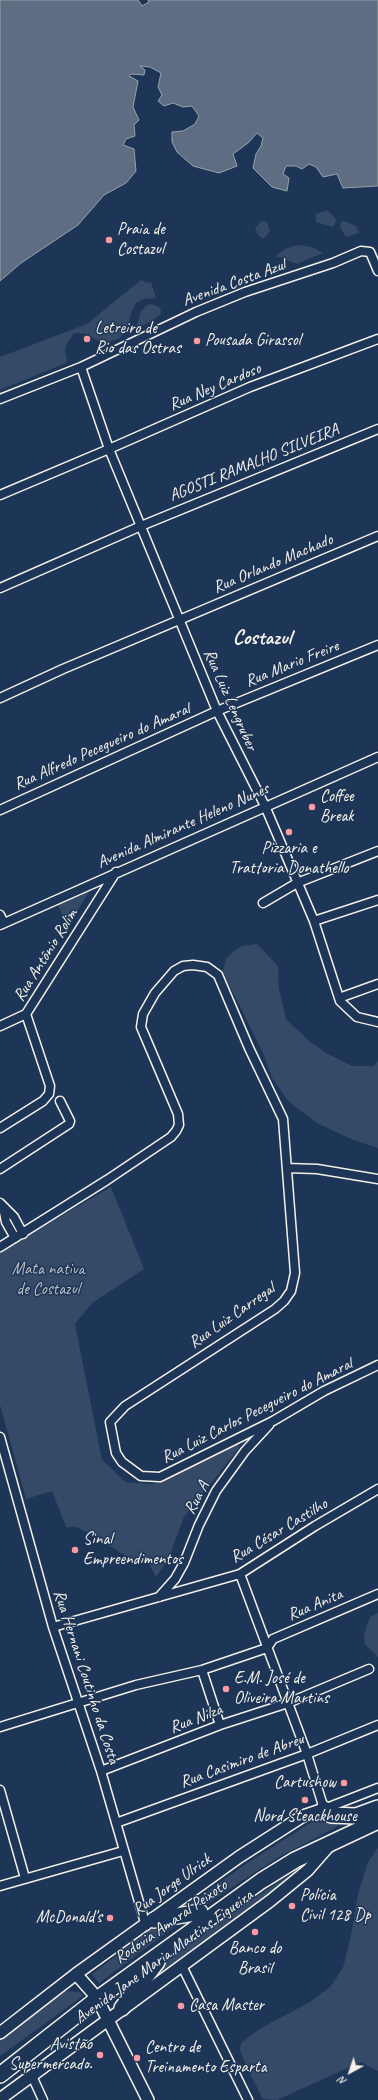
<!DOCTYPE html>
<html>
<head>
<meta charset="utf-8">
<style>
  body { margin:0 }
  #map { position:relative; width:378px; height:2100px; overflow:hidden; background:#1d3557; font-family:Caveat,sans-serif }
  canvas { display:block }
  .north { position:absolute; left:330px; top:2052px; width:40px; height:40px; -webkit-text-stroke:3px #1d3557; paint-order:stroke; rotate:220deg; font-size:11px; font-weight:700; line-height:16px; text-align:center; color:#f4f1e8 }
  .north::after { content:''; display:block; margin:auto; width:14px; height:18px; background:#f4f1e8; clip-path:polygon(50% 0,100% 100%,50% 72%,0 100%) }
</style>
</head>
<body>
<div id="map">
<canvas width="378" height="2100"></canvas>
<div class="north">N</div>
</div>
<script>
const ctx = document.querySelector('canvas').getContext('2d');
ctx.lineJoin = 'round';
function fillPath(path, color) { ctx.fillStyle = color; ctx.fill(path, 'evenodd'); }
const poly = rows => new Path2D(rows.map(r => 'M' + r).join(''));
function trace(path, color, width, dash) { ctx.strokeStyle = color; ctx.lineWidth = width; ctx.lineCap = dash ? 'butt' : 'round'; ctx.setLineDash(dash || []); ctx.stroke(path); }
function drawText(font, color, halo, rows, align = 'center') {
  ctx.font = font + ' Caveat,sans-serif'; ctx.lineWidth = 3; ctx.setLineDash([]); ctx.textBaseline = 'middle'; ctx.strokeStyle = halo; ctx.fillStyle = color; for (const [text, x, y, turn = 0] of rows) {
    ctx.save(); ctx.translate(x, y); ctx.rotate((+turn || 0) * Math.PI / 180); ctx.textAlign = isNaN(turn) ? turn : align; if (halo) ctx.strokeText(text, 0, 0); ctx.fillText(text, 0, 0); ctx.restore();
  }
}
const green = poly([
  [327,210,337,220,333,227,316,222,316,214],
  [262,221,267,222,270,231,263,239,258,235,255,228],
  [344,221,356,226,359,233,346,237,340,227,341,222],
  [298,245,312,247,323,253,297,264,276,256,285,249],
  [141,280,147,283,151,282,156,298,143,299,136,303,131,313,128,329,119,339,103,343,86,334,74,333,66,345,65,352,67,360,66,363,0,390,0,357,87,324],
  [152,304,159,307,161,311,160,315,150,322,136,328,141,311,147,305],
  [94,884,67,927,57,902],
  [257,944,278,966,279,989,286,1019,308,1040,326,1053,352,1066,374,1066,378,1061,378,1148,353,1140,317,1123,289,1102,272,1078,263,1053,223,972,226,958,241,946],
  [111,1187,144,1269,92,1303,75,1324,102,1460,126,1482,153,1484,239,1442,239,1448,184,1517,168,1560,156,1577,149,1564,135,1561,77,1527,66,1527,52,1491,26,1499,0,1405,0,1252],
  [378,1613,378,1657,365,1644,364,1634,370,1617],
  [313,1821,342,1824,277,1858,199,1909,179,1912,243,1866],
  [378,1848,378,2071,361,2062,277,2100,263,2099,248,2070,240,2050,241,2043,261,2028,310,2002,330,1987,343,1968,351,1935,358,1894,368,1862],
  [296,1871,298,1876,156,1979,143,1986,159,1967,219,1921],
  [182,1921,99,1983,92,1974,153,1928],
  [66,1991,80,1992,83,1996,0,2056,0,2038]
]);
const water = poly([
  [0,0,138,0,142,6,149,2,148,0,378,0,378,186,343,188,337,174,323,177,316,167,309,164,302,169,296,166,286,166,283,174,289,178,287,191,272,187,253,168,256,154,261,146,263,138,257,133,248,143,233,154,237,166,219,173,193,166,177,152,172,142,172,132,183,131,195,124,199,116,192,106,183,107,173,103,164,106,158,101,162,95,158,87,161,73,150,67,140,66,145,70,144,75,131,74,129,76,138,81,133,107,139,120,134,125,135,136,126,139,123,145,134,149,136,171,126,183,104,195,78,225,21,263,0,281,0,0]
]);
const street = poly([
  [81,367,109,449,217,711,265,806,314,921,340,1001,357,1017,378,1022],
  [0,399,81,367,196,312,245,292,333,263,361,251,370,252,378,271],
  [0,495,109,449,250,387,378,339],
  [0,588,141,526,378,429],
  [0,698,63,669,378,536],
  [0,810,217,711,378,645],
  [263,903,297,883,378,851],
  [0,915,4,923],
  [314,921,378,900],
  [0,925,378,757],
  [339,998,378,984],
  [0,1026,26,1014],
  [0,1128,43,1101,49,1094,50,1086,26,1014,116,872],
  [287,1168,317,1169,378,1179],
  [0,1169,69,1124,70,1121,60,1101],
  [0,1203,14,1217,23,1234],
  [3,1207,6,1222,15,1238],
  [0,1247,107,1180,171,1137,176,1131,179,1125,178,1114,141,1027,143,1014,155,993,174,971,183,966,193,965,207,967,218,975,249,1048,283,1119,295,1273,291,1291,284,1301,275,1309,125,1406,110,1422,116,1453,122,1462,141,1476,160,1477,273,1421,324,1391,378,1365],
  [0,1437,53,1627,101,1771,146,1926],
  [240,1574,307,1754,324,1809,378,1788],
  [159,1597,175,1579,184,1563,199,1525,216,1491,245,1451,269,1425],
  [53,1627,240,1574,315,1526,378,1489],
  [202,1670,220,1725],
  [0,1727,136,1685,202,1670,267,1648,273,1639,378,1594],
  [101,1771,220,1725,288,1703,369,1669],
  [0,1790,25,1878],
  [116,1823,307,1754,378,1725],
  [0,1886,123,1851],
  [182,1966,248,2100],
  [32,2076,43,2100]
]);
const secondary = poly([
  [76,1974,92,1992,101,2006,148,2100],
  [0,2033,76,1974,239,1857,303,1816,324,1809],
  [0,2099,270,1901,308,1870,329,1846]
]);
const highway = poly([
  [324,1809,331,1815,356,1816,378,1808],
  [154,1920,200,1912],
  [122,2008,157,1962],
  [0,2075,97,1999,261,1881,295,1860,378,1821]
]);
const markers = [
  [109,240,4,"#ff9aa2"],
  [87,339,4,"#ff9aa2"],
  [197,341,4,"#ff9aa2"],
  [312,807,4,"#ff9aa2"],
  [289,832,4,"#ff9aa2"],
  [75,1550,4,"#ff9aa2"],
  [226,1689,4,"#ff9aa2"],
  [344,1783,4,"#ff9aa2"],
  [305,1800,4,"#ff9aa2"],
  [292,1906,4,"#ff9aa2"],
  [110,1918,4,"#ff9aa2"],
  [255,1932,4,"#ff9aa2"],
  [181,2006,4,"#ff9aa2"],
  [100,2055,4,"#ff9aa2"],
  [137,2058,4,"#ff9aa2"]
];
const poiNames = [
  ["Praia de",117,230],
  ["Costazul",117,250],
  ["Letreiro de",95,329],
  ["Rio das Ostras",95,349],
  ["Pousada Girassol",205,341],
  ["Coffee",320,797],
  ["Break",320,817],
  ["Pizzaria e",289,849,"center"],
  ["Trattoria Donathello",289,869,"center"],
  ["Sinal",83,1540],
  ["Empreendimentos",83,1560],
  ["E.M. José de",234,1679],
  ["Oliveira Martins",234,1699],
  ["Cartushow",336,1783,"right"],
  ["Nord Steackhouse",305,1817,"center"],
  ["Polícia",300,1896],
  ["Civil 128 Dp",300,1916],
  ["McDonald's",102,1918,"right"],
  ["Banco do",255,1949,"center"],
  ["Brasil",255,1969,"center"],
  ["Casa Master",189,2006],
  ["Avistão",92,2045,"right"],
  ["Supermercado.",92,2065,"right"],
  ["Centro de",145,2048],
  ["Treinamento Esparta",145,2068]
];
const streetNames = [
  ["Avenida Costa Azul",234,283,-20],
  ["Rua Ney Cardoso",215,387,-23],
  ["AGOSTI RAMALHO SILVEIRA",254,463,-22],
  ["Rua Orlando Machado",273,564,-23],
  ["Rua Mario Freire",292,664,-22],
  ["Rua Luiz Lengruber",230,700,66],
  ["Rua Alfredo Pecegueiro do Amaral",102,747,-24],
  ["Avenida Almirante Heleno Nunes",183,826,-24],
  ["Rua Antônio Rolim",46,955,-58],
  ["Rua Luiz Carregal",232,1316,-35],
  ["Rua Luiz Carlos Pecegueiro do Amaral",257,1411,-27],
  ["Rua A",197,1498,-62],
  ["Rua César Castilho",279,1531,-31],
  ["Rua Anita",315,1605,-23],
  ["Rua Hernani Coutinho da Costa",86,1677,72],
  ["Rua Nilza",196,1719,-21],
  ["Rua Casimiro de Abreu",242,1761,-20],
  ["Rua Jorge Ulrick",172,1885,-36],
  ["Rodovia Amaral Peixoto",171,1922,-35],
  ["Avenida Jane Maria Martins Figueira",164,1957,-36]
];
const parkNames = [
  ["Mata nativa",48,1270],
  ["de Costazul",48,1290]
];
const districtNames = [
  ["Costazul",262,638]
];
fillPath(green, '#354a67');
fillPath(water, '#5e6d82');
trace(water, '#9aa2ab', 1);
trace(street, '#f4f1e8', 11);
trace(secondary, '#f4f1e8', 14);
trace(highway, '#f4f1e8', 18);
trace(street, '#1d3557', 8);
trace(secondary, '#1d3557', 11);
trace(highway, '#1d3557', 15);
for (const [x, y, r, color] of markers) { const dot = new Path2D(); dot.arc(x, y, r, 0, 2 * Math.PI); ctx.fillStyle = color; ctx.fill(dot); trace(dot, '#1d3557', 1.5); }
drawText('17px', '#f4f1e8', '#1d3557', poiNames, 'left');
drawText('17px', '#f4f1e8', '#1d3557', streetNames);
drawText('17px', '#bbbfc1', '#1d3557', parkNames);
drawText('bold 21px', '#f4f1e8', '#1d3557', districtNames);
</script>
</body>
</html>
